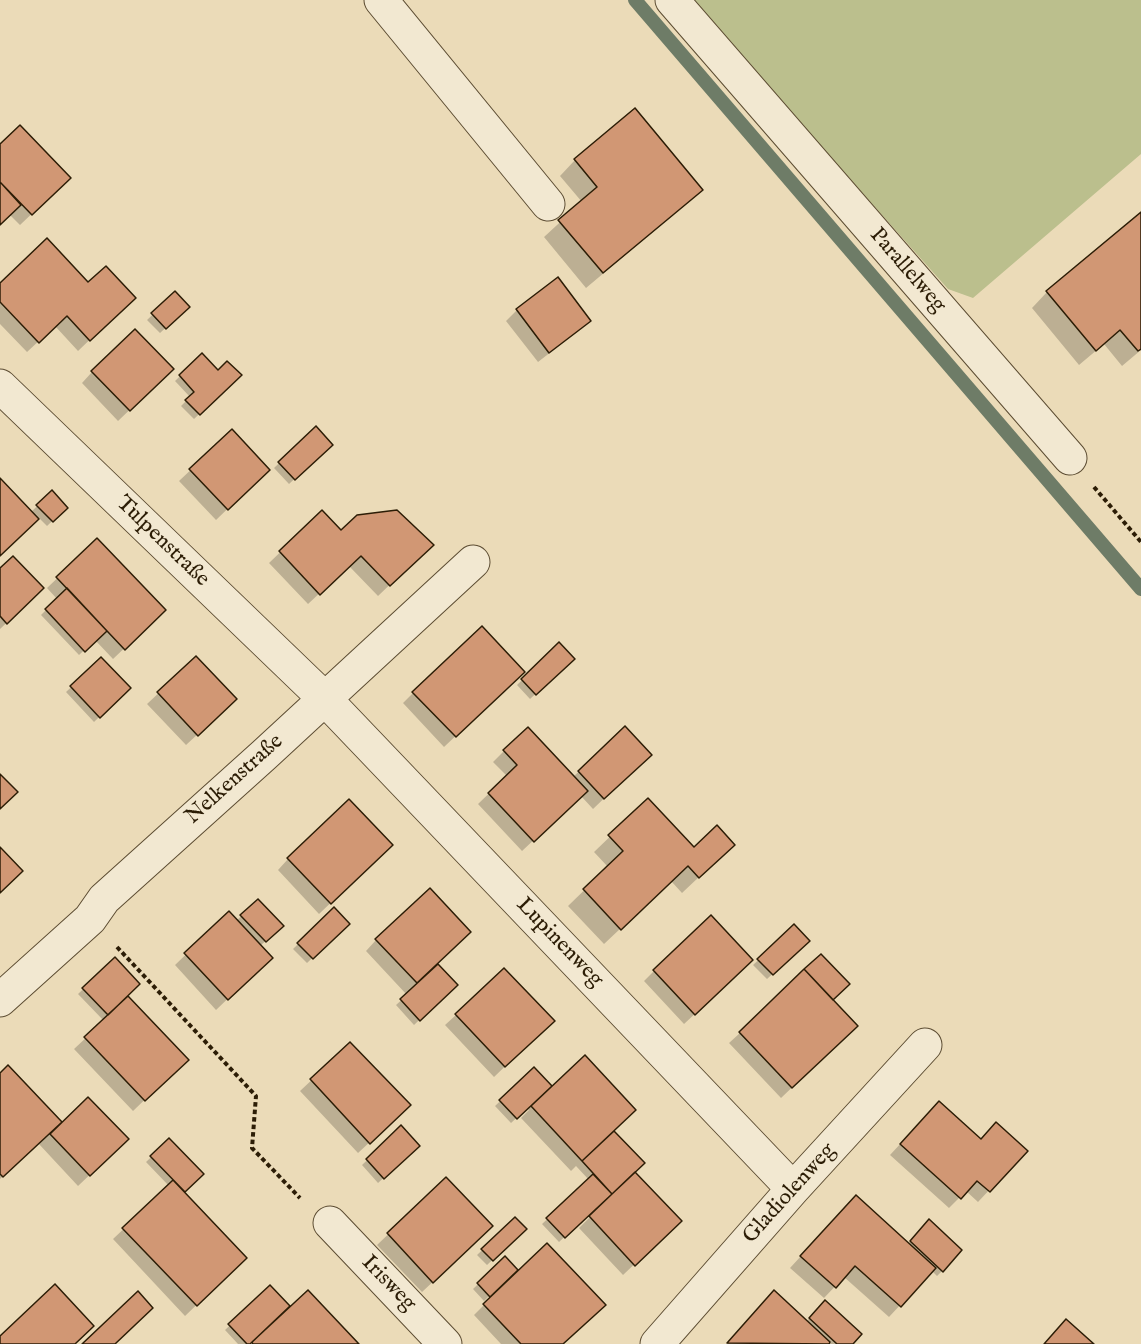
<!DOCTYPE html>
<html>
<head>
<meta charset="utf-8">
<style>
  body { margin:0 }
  canvas { display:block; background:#ebdbb8 }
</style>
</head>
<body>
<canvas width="1141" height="1344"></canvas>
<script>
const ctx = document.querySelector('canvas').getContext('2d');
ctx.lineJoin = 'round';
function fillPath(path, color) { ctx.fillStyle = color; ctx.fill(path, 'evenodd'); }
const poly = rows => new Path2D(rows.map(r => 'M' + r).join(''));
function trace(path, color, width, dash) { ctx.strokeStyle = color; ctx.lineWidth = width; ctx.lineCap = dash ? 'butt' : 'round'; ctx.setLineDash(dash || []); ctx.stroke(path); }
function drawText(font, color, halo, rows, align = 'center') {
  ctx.font = font + ' "IM FELL English",serif'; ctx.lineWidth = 4.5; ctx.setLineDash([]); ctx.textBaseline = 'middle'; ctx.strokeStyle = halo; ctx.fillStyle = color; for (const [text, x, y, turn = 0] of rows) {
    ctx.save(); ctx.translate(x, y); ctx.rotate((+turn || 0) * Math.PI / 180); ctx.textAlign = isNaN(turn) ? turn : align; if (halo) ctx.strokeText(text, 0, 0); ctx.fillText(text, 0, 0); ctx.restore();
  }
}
const green = poly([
  [690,0,1141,0,1141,154,973,298,948,289]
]);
const shadow = poly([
  [0,146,58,189,20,225,9,214,0,223],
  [575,160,701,189,685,205,586,288,544,237,582,202,560,176],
  [1141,214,1141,350,1122,366,1104,344,1079,365,1032,308,1047,292],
  [88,284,123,308,78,351,55,326,27,352,0,324,0,285],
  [175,293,188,307,160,333,147,320],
  [517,310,589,321,578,331,538,362,506,321],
  [202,355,218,372,240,375,194,419,181,406,190,397,175,381],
  [92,372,161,380,118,421,82,383],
  [316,428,331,445,289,484,274,468],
  [232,431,268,470,216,520,179,481],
  [0,480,31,512,52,492,66,508,47,526,39,518,0,555],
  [322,512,341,532,421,555,378,596,349,566,308,604,269,563],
  [97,540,153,621,113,659,95,640,79,655,41,615,57,599,47,588],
  [0,570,32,599,0,629],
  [559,644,573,659,530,699,517,685],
  [196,658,224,710,186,745,147,704],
  [101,659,129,688,94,722,66,692],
  [512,683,444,747,403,703,413,693],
  [625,728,639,765,593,809,581,796,522,851,478,804,507,776,493,762,504,751,573,777],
  [648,800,694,849,717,860,682,893,671,881,604,944,568,906,608,867,594,852],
  [380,856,319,914,278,870,288,859],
  [258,901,282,926,260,946,260,968,216,1010,175,965,229,913,236,921],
  [334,909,348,924,307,963,293,949],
  [794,927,808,941,767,979,753,965],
  [376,940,436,964,456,985,414,1025,396,1005,407,995,366,951],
  [115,959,126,996,186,1060,133,1111,74,1049,104,1021,78,994],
  [654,971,741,971,684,1024,644,981],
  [832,1000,845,1037,781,1098,729,1043,740,1033],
  [456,1015,542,1031,494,1077,445,1025],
  [350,1044,398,1116,358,1153,300,1091],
  [8,1068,62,1124,116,1150,78,1186,38,1143,0,1179,0,1075],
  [534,1069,552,1088,613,1131,643,1163,634,1172,680,1221,623,1275,579,1228,591,1216,589,1214,559,1242,542,1224,589,1180,576,1166,571,1171,521,1118,529,1110,527,1108,511,1123,495,1106],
  [928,1114,980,1140,1026,1151,978,1202,966,1191,949,1208,890,1155],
  [401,1128,418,1146,378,1183,362,1165],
  [169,1140,202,1174,183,1193,234,1269,185,1316,113,1239,169,1186,146,1162],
  [446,1179,481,1237,422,1292,377,1245],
  [845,1208,908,1244,924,1226,942,1271,937,1276,932,1271,889,1317,844,1277,824,1298,790,1268],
  [515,1219,525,1229,487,1265,477,1255],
  [505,1258,508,1279,562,1344,501,1344,474,1315,495,1294,493,1292,484,1301,473,1289],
  [270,1287,283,1315,357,1344,252,1344,254,1343,252,1341,248,1344,238,1344,225,1330],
  [825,1302,851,1344,727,1344,764,1303,806,1322]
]);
const stream = poly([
  [635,0,1141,589]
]);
const building = poly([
  [635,108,703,190,603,273,558,220,597,187,574,159,635,108],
  [20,125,71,178,32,215,0,182,0,144,20,125],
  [0,182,21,205,0,225,0,182],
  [1141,212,1141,349,1138,351,1120,330,1096,351,1046,291,1141,212],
  [47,238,88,282,106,266,136,298,90,341,67,316,39,343,0,302,0,283,47,238],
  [558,277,591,321,549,353,516,309,558,277],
  [175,291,190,307,166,329,151,313,175,291],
  [135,329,174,369,130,411,91,371,135,329],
  [202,353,218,370,227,361,242,375,200,415,185,400,194,392,179,375,202,353],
  [316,426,333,445,295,480,278,462,316,426],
  [232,429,270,470,228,510,189,469,232,429],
  [0,478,39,519,0,556,0,478],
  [52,490,68,508,53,522,36,505,52,490],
  [322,510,341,530,357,515,397,510,434,545,390,586,361,556,320,595,279,551,322,510],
  [97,538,166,610,125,650,56,577,97,538],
  [13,556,44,588,7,624,0,616,0,568,13,556],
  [67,588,107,631,85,652,45,609,67,588],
  [482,626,525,672,456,737,412,692,482,626],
  [559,642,575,659,536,695,521,679,559,642],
  [196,656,237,699,198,736,157,692,196,656],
  [101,657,131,688,100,718,70,686,101,657],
  [625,726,652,755,604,799,578,771,625,726],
  [528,727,588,791,534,842,488,793,517,765,503,750,528,727],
  [0,774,18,792,0,809,0,774],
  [648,798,694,847,717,825,735,845,699,878,688,866,621,930,583,889,623,851,608,835,648,798],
  [349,799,393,845,331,904,287,858,349,799],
  [0,847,23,871,0,893,0,847],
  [430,888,471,932,417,983,375,939,430,888],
  [258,899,284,926,266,942,240,915,258,899],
  [334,907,350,924,313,959,297,943,334,907],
  [229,911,273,958,228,1000,184,953,229,911],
  [711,915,753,960,695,1015,653,970,711,915],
  [794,924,810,941,773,975,757,959,794,924],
  [821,954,850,984,833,1000,804,969,821,954],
  [115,957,140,984,108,1015,82,988,115,957],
  [438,964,458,985,420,1021,400,999,438,964],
  [504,968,555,1021,505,1067,455,1014,504,968],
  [804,969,858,1026,792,1088,739,1032,804,969],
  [128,996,189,1060,145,1101,84,1037,128,996],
  [350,1042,411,1105,370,1144,310,1079,350,1042],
  [585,1055,636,1110,582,1161,531,1106,585,1055],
  [8,1065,62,1122,3,1177,0,1174,0,1073,8,1065],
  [534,1067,552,1086,517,1119,499,1100,534,1067],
  [88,1097,129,1139,90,1176,50,1134,88,1097],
  [939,1101,981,1139,996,1122,1028,1151,990,1192,977,1181,961,1199,900,1144,939,1101],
  [401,1125,420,1146,384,1179,366,1159,401,1125],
  [614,1131,645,1163,612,1194,582,1161,614,1131],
  [169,1138,204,1174,185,1192,150,1156,169,1138],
  [635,1172,682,1221,635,1266,589,1216,635,1172],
  [593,1174,612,1194,565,1238,546,1218,593,1174],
  [446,1177,493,1226,433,1283,387,1233,446,1177],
  [173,1180,247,1258,197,1306,122,1228,173,1180],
  [856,1195,936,1268,901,1307,855,1266,836,1288,800,1256,856,1195],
  [515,1217,527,1229,493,1261,481,1249,515,1217],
  [929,1219,962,1250,943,1272,910,1241,929,1219],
  [547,1243,606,1305,563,1344,521,1344,483,1304,547,1243],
  [505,1256,518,1270,490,1297,477,1283,505,1256],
  [55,1284,94,1326,75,1344,0,1344,0,1336,55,1284],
  [270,1285,290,1306,250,1344,247,1344,228,1324,270,1285],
  [308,1290,359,1344,253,1344,252,1342,308,1290],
  [774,1290,830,1342,829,1344,727,1343,774,1290],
  [138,1291,153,1308,115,1344,82,1344,138,1291],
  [825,1300,862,1334,853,1344,837,1344,809,1318,825,1300],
  [1066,1319,1094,1344,1044,1344,1066,1319]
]);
const path = poly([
  [1094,487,1141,542],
  [117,947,256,1096,252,1148,300,1198]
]);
const minor = poly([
  [381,0,548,204],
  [672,0,1070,458],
  [0,386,324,698,793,1189],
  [0,1000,90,919,104,899,264,755,473,562],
  [330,1223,445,1344],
  [657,1344,793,1189,925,1045]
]);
const streetNames = [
  ["Parallelweg",907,271,49],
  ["Tulpenstraße",162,542,44],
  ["Nelkenstraße",235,780,-42],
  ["Lupinenweg",559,943,46],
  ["Gladiolenweg",790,1194,-48],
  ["Irisweg",388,1284,46]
];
fillPath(green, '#bbbf8d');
fillPath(shadow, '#0003');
trace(stream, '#6e7c67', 14);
fillPath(building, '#d19774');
trace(building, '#2c1d06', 1.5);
trace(minor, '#5c4c32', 35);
trace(path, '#2c1d06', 4, [4.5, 3]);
trace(minor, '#f2e8d1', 33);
drawText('22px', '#2c1d06', '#f2e8d1', streetNames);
</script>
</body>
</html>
